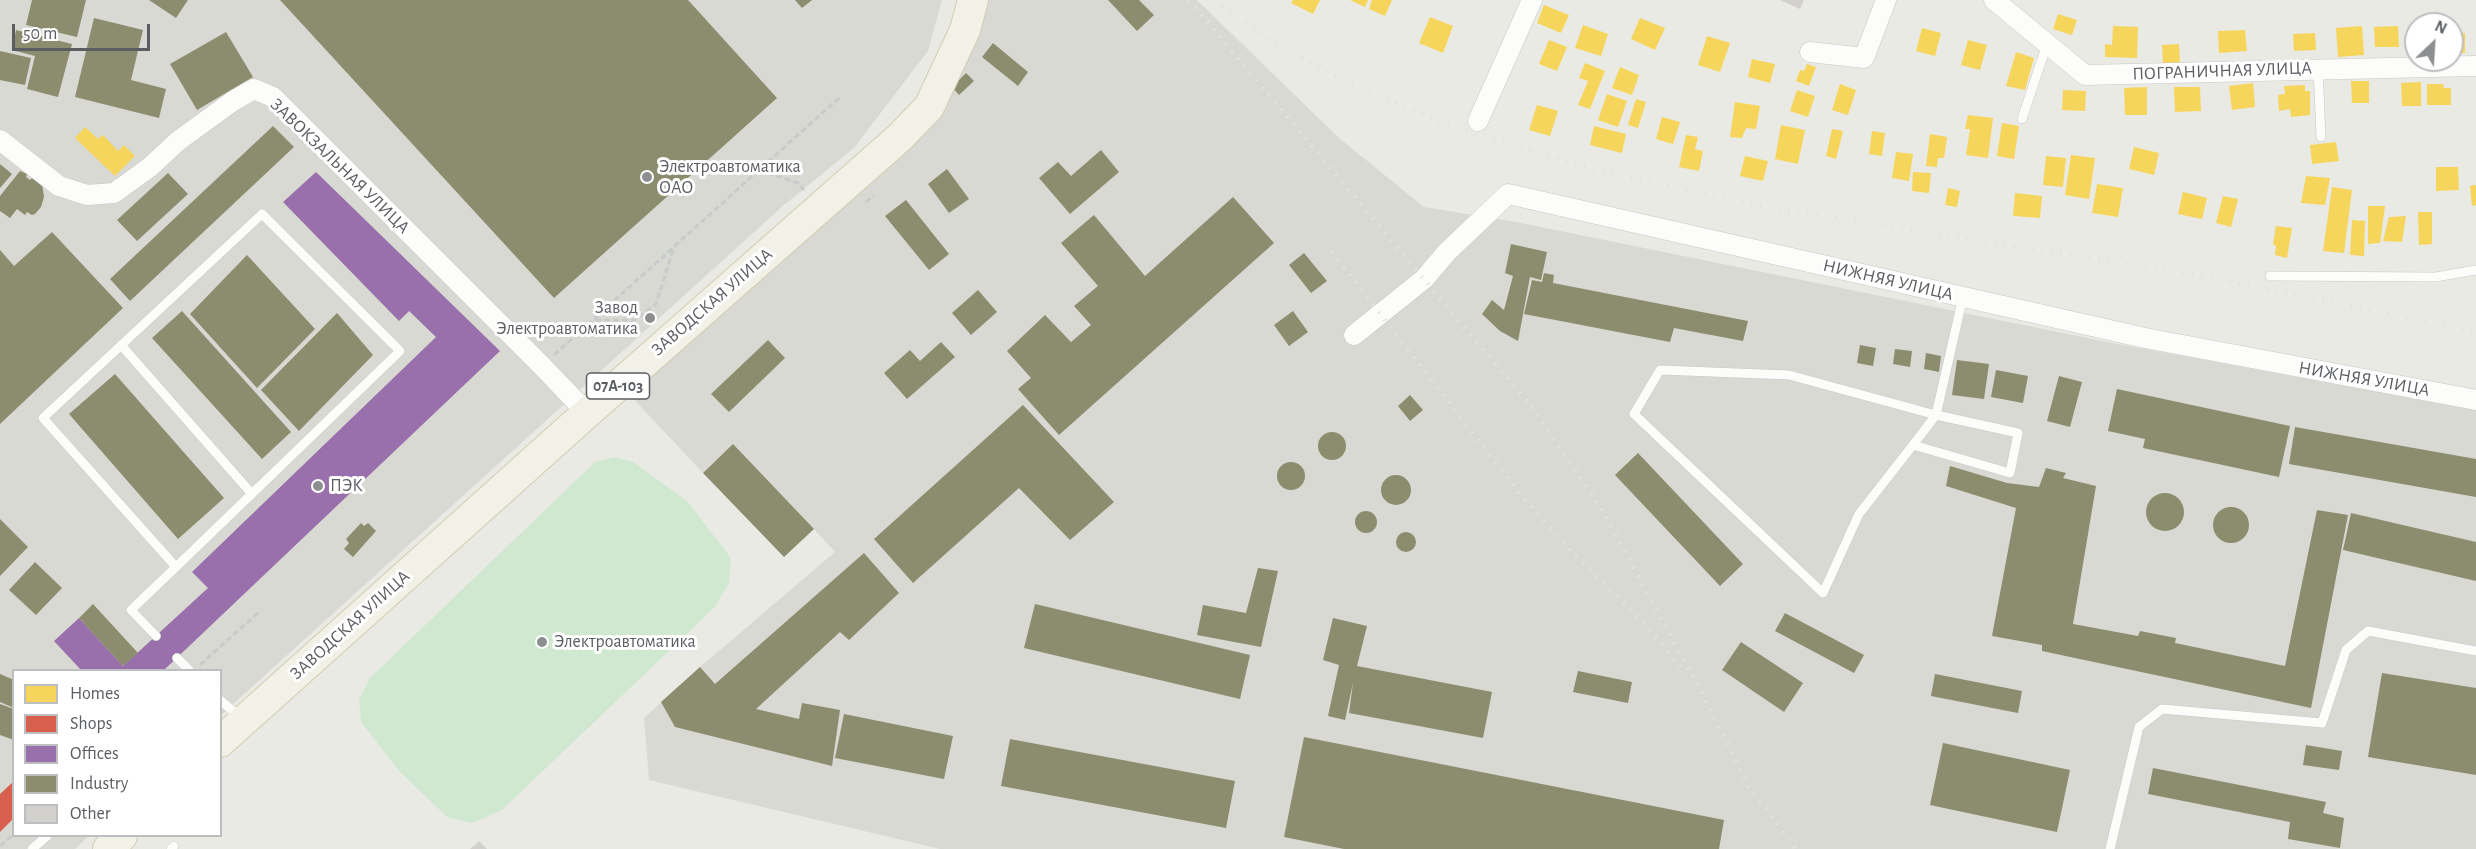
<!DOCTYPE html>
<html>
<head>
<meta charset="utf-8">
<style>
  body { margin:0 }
  #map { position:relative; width:2476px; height:849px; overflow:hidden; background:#eaeae4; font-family:"Alegreya Sans",sans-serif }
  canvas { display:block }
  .legend { position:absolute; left:12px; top:669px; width:210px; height:168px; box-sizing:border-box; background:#fff; border:2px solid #bdbec0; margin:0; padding:8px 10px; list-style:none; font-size:18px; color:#5a5d62 }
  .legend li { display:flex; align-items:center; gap:12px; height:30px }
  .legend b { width:30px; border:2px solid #bdbec0 }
  .north { position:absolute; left:2404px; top:12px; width:60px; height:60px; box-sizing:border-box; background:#fff; border:2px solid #bdbec0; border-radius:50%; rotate:25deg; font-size:16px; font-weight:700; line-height:24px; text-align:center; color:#5a5d62 }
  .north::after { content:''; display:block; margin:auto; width:21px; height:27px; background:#8c8e90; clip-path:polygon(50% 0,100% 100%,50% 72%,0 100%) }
  .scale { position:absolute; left:12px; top:24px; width:138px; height:27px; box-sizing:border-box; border:3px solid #5a5d62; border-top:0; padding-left:8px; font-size:18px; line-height:21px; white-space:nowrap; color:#5a5d62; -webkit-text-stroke:4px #fff; paint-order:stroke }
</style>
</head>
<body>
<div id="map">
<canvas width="2476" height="849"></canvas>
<ul class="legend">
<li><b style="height:16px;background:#f6d55c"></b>Homes</li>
<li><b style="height:16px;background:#d6604d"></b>Shops</li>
<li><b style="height:16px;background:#9970ab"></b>Offices</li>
<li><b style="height:16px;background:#8c8c6e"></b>Industry</li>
<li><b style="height:16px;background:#d2d1ce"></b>Other</li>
</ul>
<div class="north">N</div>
<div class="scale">50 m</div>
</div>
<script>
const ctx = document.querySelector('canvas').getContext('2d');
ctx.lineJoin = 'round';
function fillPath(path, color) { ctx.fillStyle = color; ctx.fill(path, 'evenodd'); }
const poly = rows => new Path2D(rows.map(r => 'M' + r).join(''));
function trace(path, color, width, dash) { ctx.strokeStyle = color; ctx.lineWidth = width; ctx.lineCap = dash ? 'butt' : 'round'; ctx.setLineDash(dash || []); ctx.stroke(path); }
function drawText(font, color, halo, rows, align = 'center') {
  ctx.font = font + ' "Alegreya Sans",sans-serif'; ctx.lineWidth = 6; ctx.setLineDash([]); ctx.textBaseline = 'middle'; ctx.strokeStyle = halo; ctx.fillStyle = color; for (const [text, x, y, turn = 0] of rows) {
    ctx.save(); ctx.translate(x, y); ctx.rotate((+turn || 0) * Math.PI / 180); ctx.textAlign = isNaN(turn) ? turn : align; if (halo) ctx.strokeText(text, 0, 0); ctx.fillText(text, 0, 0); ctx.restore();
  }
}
const industrial = poly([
  [0,0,942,0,928,51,854,148,784,205,221,715,220,670,14,670,14,836,89,836,75,849,0,849],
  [985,0,1197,0,1339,138,1424,207,1516,222,2112,343,2476,410,2476,849,940,849,649,780,644,718,700,667,835,552,814,529,703,473,626,391,906,147]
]);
const green = poly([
  [614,457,633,462,688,502,731,558,729,583,715,607,502,810,472,823,447,817,399,771,361,722,359,700,370,678,595,462]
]);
const homes = poly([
  [1293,0,1320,0,1313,14,1291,3],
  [1350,0,1368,0,1365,7],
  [1372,0,1392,0,1385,16,1369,9],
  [1544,5,1569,15,1561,33,1537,23],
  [2058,14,2077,20,2072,35,2053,29],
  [1430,17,1453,26,1443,53,1419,43],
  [1640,18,1665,28,1655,50,1631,39],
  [1583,25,1608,34,1601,56,1575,48],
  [2410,25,2416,25,2416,42,2410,42],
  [2113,26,2138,27,2137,58,2105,57,2105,44,2112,45],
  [2362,26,2364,55,2338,57,2336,28],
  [2398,26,2399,47,2375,47,2374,27],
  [1922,28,1941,33,1935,56,1916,51],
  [2245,30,2247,51,2219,53,2218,31],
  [2315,33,2316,50,2294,51,2293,34],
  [2452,33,2465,33,2465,53,2452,53],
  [1707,36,1730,43,1720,72,1698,65],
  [1549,40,1567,47,1557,71,1539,64],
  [1968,40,1987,45,1980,70,1961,65],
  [2179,44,2180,65,2163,66,2162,45],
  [2016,52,2034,58,2025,90,2006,86],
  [1752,59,1775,64,1770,83,1748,77],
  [1585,63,1605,71,1590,109,1578,105,1588,81,1579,78],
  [1807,64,1816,67,1809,86,1796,81,1800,70,1804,71],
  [1620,67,1639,75,1632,95,1612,88],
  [2351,81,2369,81,2369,103,2352,103],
  [2421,82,2421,106,2402,106,2401,83],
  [2253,83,2255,107,2232,110,2229,86],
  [1840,84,1856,90,1848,115,1832,110],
  [2427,84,2443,84,2444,88,2451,88,2451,105,2427,105],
  [2305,85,2305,91,2310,91,2310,115,2291,117,2290,109,2279,111,2278,95,2285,94,2284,86],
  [2147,87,2147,115,2125,115,2124,88],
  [2174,87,2200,87,2201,111,2175,112],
  [1797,90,1815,96,1808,117,1790,111],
  [2063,90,2086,91,2085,111,2062,110],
  [1607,94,1627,101,1618,127,1598,120],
  [1636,99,1646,102,1638,128,1628,125],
  [1735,102,1760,106,1756,129,1746,128,1742,138,1730,137],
  [1537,105,1558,111,1550,136,1529,130],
  [1968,115,1993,118,1988,158,1966,155,1970,129,1965,129],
  [1662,117,1680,122,1673,144,1656,139],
  [2002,123,2019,126,2014,159,1997,156],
  [1781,125,1805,130,1798,164,1775,159],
  [1594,126,1626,134,1622,153,1590,145],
  [85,127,98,139,103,135,118,151,124,145,135,156,115,176,75,138],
  [1832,129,1843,131,1836,159,1826,156],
  [1872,131,1885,133,1882,156,1869,154],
  [1930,134,1947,137,1944,158,1938,158,1937,167,1926,166],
  [1686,135,1698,137,1695,149,1703,151,1699,171,1679,167],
  [2336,142,2339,161,2312,164,2310,145],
  [2134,147,2159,153,2154,175,2129,169],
  [1896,152,1913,154,1909,181,1892,178],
  [2071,155,2095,158,2089,199,2065,195],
  [1745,156,1768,161,1763,181,1740,176],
  [2046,156,2066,158,2063,187,2043,185],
  [2436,167,2458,167,2459,190,2436,191],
  [1913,172,1931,173,1929,193,1912,191],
  [2306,176,2330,178,2325,205,2301,203],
  [2097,184,2123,188,2118,217,2092,213],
  [2476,185,2476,205,2472,206,2470,186],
  [2332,187,2352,190,2344,253,2323,251],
  [1948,188,1960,191,1957,207,1945,205],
  [2183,192,2207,198,2202,219,2178,214],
  [2015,193,2042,196,2040,218,2013,216],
  [2223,196,2238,199,2231,227,2216,223],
  [2368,206,2385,206,2380,243,2368,244],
  [2418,212,2432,212,2432,244,2419,245],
  [2406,216,2402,242,2383,241,2389,217],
  [2352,220,2365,221,2364,256,2350,255],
  [2276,226,2292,228,2287,258,2275,255,2276,246,2273,244]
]);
const shops = poly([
  [14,781,14,818,0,832,0,794]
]);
const offices = poly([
  [316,172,500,351,164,670,81,670,54,641,79,618,123,666,208,588,192,572,436,337,409,311,399,321,283,202]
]);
const industry = poly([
  [32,0,86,0,77,37,26,25],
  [149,0,188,0,176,18],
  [280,0,688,0,777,98,554,298],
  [795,0,812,0,802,8],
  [1108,0,1139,0,1154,15,1137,31],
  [94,18,143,30,131,80,166,89,159,118,75,97],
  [16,30,72,44,58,97,27,89,35,56,12,50],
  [226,32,253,77,197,110,170,64],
  [993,43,1028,72,1018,86,982,57],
  [0,51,31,58,25,85,0,80],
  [966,73,974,81,959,95,952,87],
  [273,126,294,147,130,301,110,279],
  [1101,150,1119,172,1070,214,1039,178,1058,162,1071,176],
  [0,164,12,174,0,188],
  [947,169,969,199,949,213,928,184],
  [20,171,27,174,26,177,30,180,32,178,42,184,44,197,41,207,35,214,32,215,27,212,25,215,17,209,10,218,0,211,0,196],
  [168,173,188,194,137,241,117,220],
  [1233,197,1274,243,1059,435,1018,389,1031,378,1007,351,1045,315,1071,342,1091,325,1074,306,1098,286,1061,243,1094,215,1145,276],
  [906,200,949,254,929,270,885,216],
  [52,232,123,308,0,424,0,250,14,266],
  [1511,244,1547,252,1541,280,1530,277,1518,341,1500,331,1482,314,1492,300,1504,310,1513,276,1505,273],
  [1304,253,1327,281,1311,293,1289,265],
  [247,255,315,329,257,388,190,314],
  [1544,273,1554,275,1553,283,1748,321,1743,341,1674,328,1670,342,1524,314,1532,280,1542,282],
  [978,290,997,312,971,335,952,313],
  [182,311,291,432,262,459,152,338],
  [1293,311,1308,332,1289,346,1274,325],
  [337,313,373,355,299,431,261,390],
  [768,340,785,358,729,412,711,394],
  [941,342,955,357,907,399,884,373,910,350,920,361],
  [1860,345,1876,348,1873,366,1857,363],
  [1895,349,1912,351,1910,367,1893,364],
  [1926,353,1941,356,1939,372,1924,369],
  [1957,360,1989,364,1984,399,1952,395],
  [1996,370,2028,376,2023,403,1991,397],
  [115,374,224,498,178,539,69,414],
  [2059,376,2082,382,2070,427,2047,421],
  [2117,389,2290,426,2279,477,2143,448,2145,439,2108,431],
  [1410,395,1423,410,1410,421,1398,406],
  [1023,405,1114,502,1070,540,1019,488,913,583,874,539],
  [2295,427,2476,459,2476,497,2289,464],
  '1318 446a14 14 0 1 1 28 0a14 14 0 1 1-28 0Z',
  [733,444,814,529,784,557,703,473],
  [1638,453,1743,564,1720,586,1615,475],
  '1277 476a14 14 0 1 1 28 0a14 14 0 1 1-28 0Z',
  [1950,466,2007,483,2039,487,2046,468,2066,473,2063,478,2096,486,2073,624,2138,636,2140,631,2176,638,2175,643,2285,666,2317,510,2348,515,2311,708,2042,651,2042,645,1992,636,2016,508,1946,486],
  '1381 490a15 15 0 1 1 30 0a15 15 0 1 1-30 0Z',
  '2146 512a19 19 0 1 1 38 0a19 19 0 1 1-38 0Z',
  '2213 525a18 18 0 1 1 36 0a18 18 0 1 1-36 0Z',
  '1355 522a11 11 0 1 1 22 0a11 11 0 1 1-22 0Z',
  [2351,513,2476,542,2476,581,2343,550],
  [0,519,28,547,0,576],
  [361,523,364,526,368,523,376,531,353,557,344,549,349,543,346,539],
  '1396 542a10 10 0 1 1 20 0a10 10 0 1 1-20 0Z',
  [864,553,899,593,849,640,840,632,756,709,799,719,802,703,840,710,832,766,675,727,661,702,700,667,715,684],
  [35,562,62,588,36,615,9,590],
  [1258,568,1278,571,1261,647,1197,635,1203,605,1246,613],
  [93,604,138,653,123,666,79,618],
  [1035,604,1250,655,1240,699,1024,648],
  [1785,613,1864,655,1854,673,1775,631],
  [1333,618,1367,626,1357,666,1492,692,1483,738,1349,713,1353,683,1345,720,1328,716,1339,665,1323,660],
  [1741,642,1803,683,1784,712,1722,670],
  [1578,671,1632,682,1628,703,1573,692],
  [2382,673,2476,688,2476,775,2368,757],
  [0,674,14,680,14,708,0,702],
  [1935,674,2022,691,2018,713,1931,696],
  [0,704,14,709,14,740,0,735],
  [844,714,953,736,944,779,835,758],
  [1304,737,1724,820,1719,849,1344,849,1284,837],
  [1010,739,1235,781,1226,828,1001,786],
  [1943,743,2070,770,2057,832,1930,805],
  [2306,745,2342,751,2339,770,2303,765],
  [2153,768,2326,802,2323,813,2344,818,2340,848,2288,839,2290,822,2148,794]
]);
const building = poly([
  [1780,0,1804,0,1800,9],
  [479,841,487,849,470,849]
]);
const path = poly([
  [759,170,798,183,804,190],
  [866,202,874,195],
  [595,320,635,320,656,304,674,247],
  [554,355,840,97],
  [200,665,260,611],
  [0,846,14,834]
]);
const service = poly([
  [2318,68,2321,137],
  [2022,119,2047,44],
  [2270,276,2436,277,2476,270],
  [121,345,252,494],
  [1913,445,2010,473,2018,433,1936,415,1789,375,1660,370,1634,414,1823,593,1859,514,1913,445,1936,415,1963,297],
  [156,636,131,610,176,567,400,351,262,214,43,418,176,567],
  [177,658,189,670],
  [220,700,242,719],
  [32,849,47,836],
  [171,849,174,846],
  [2110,849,2139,727,2162,709,2322,723,2346,650,2368,631,2476,651]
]);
const minor = poly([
  [1994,0,2085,75,2476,66],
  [1810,52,1864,58,1886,0],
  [1478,121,1532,0],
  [0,140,59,186,87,195,114,193,150,167,178,141,233,101,254,89,273,97,542,366,587,413],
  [1354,335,1424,279,1447,252,1508,194,2145,338,2476,400]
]);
const primary = poly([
  [220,742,587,413,899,138,929,107,965,30,973,0],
  [108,849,122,836]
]);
const rail = poly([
  [1189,0,1534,410,1598,503,1701,691,1749,787,1796,849],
  [1214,0,1280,46,1331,74,1387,99,1446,124,1593,169,1764,207,2192,274,2476,332],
  [1332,252,1520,494,1571,551,1633,611,1681,667]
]);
const markers = [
  [647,177,6,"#8c8e90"],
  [650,318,6,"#8c8e90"],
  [318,486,6,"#8c8e90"],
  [542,642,6,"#8c8e90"]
];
const shields = [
  [618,386,63]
];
const shieldNames = [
  ["07А-103",618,386]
];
const streetNames = [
  ["ПОГРАНИЧНАЯ УЛИЦА",2222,71,-2],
  ["ЗАВОКЗАЛЬНАЯ УЛИЦА",340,166,44],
  ["НИЖНЯЯ УЛИЦА",1888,280,13],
  ["ЗАВОДСКАЯ УЛИЦА",712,302,-41],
  ["НИЖНЯЯ УЛИЦА",2364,379,10],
  ["ЗАВОДСКАЯ УЛИЦА",350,625,-42]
];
const poiNames = [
  ["Электроавтоматика",659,167],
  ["ОАО",659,188],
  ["Завод",638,308,"right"],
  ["Электроавтоматика",638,329,"right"],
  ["ПЭК",330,486],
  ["Электроавтоматика",554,642]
];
fillPath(industrial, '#d9d9d4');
fillPath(green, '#d1e8d0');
fillPath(homes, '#f6d55c');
fillPath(shops, '#d6604d');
fillPath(offices, '#9970ab');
fillPath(industry, '#8c8c6e');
fillPath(building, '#d2d1ce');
trace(service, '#c7c8c6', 10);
trace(minor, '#c7c8c6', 21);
trace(primary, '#d2cdb1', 32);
trace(path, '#c7ccca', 3, [6, 3]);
trace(service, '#fcfcfb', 9);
trace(minor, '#fcfcfb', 20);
trace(primary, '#f2f1e7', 30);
trace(rail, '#e2e3e2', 4.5, [1.5, 8]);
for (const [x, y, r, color] of markers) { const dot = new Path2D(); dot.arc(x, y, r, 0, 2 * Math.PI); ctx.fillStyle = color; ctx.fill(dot); trace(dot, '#fff', 2); }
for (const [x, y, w] of shields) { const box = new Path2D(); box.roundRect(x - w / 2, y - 13, w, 26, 4.5); ctx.fillStyle = '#fff'; ctx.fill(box); trace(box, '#5a5d62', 1.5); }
drawText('bold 16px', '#5a5d62', null, shieldNames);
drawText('18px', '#5a5d62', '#fff', streetNames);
drawText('18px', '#5a5d62', '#fff', poiNames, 'left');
</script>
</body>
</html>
